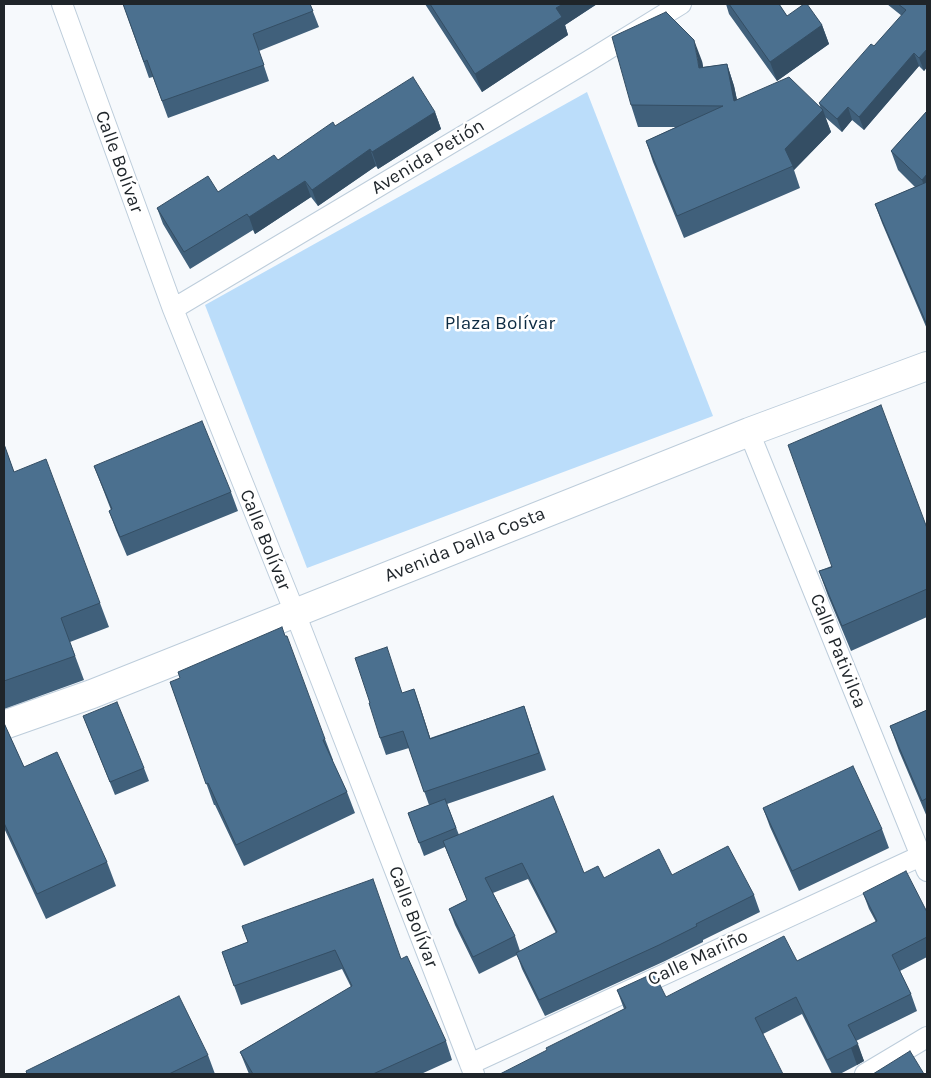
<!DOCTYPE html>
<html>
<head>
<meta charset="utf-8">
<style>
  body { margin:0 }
  #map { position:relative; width:931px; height:1078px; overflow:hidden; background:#f6f9fc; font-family:Karla,sans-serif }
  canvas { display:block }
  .frame { position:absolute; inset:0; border:5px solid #1f252a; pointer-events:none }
</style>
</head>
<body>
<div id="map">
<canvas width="931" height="1078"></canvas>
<div class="frame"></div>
</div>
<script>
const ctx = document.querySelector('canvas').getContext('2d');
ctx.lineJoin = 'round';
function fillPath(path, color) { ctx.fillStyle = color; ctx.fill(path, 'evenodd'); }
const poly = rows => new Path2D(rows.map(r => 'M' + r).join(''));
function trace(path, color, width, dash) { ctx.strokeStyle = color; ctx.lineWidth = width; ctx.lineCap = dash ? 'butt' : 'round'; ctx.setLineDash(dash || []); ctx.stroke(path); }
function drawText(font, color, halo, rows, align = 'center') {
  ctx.font = font + ' Karla,sans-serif'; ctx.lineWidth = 5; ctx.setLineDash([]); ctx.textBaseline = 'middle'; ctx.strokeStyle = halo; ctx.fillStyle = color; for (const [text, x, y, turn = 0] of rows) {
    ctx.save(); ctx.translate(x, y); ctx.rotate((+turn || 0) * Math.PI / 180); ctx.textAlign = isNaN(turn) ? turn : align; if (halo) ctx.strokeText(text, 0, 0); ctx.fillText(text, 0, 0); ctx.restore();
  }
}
const green = poly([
  [587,92,713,416,307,568,205,305]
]);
const street = poly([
  [62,4,173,309,295,613,474,1074],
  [173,309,587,62,681,4],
  [749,432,927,871],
  [470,1064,927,853],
  [865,1074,927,1037]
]);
const secondary = poly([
  [4,725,92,694,749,432,927,366]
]);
const wall = poly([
  [123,4,310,4,319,27,259,51,269,81,168,118,153,77,149,78],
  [425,4,597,4,565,25,568,35,482,92],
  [726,4,779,4,787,16,822,25,829,44,777,81,729,14],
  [887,4,927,4,927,67,924,71,919,66,864,130,852,120,842,132,825,117,831,132,794,170,800,188,684,238,653,162,646,141,676,127,638,127,631,105,702,61,703,67,727,64,734,86,737,100,821,109,819,103,874,46,902,16],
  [927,111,927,329,882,223,875,204,915,187,898,170,891,151],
  [435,112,441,129,378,169,376,166,318,206,311,197,255,234,253,230,190,269,163,224,157,208,218,192,278,160,335,126],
  [4,444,14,472,100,603,109,627,70,642,84,680,4,709],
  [94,466,231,492,238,511,127,556,116,530,109,511,111,510],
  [927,528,927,617,851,651,828,596,819,571],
  [170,682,325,739,333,760,332,760,347,792,355,813,244,866,215,805,214,805],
  [414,689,430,738,524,706,546,770,447,804,459,835,584,873,604,878,672,875,754,895,760,912,703,940,703,942,665,961,545,1016,522,969,517,955,479,974,455,925,449,909,467,900,445,847,424,856,408,813,429,805,409,748,386,755,380,738,403,693],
  [528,879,556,933,520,951,515,936,493,893],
  [927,710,927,817,899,751,890,726],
  [83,716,144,768,149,781,115,795],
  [4,723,24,767,107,862,116,886,46,919,4,828],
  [763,808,882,829,889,848,799,891,770,827],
  [863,893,927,912,927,957,900,971,911,994,917,1011,856,1041,864,1061,857,1065,840,1074,832,1074,802,1014,763,1034,547,1050,624,1009,617,990,666,997,797,961,876,922,869,909],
  [242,926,401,959,446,1041,452,1060,421,1074,249,1074,240,1052,351,987,342,969,241,1005,222,952,248,942],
  [208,1055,215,1074,27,1074]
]);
const shadedWall = poly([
  [563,4,597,4,565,25,568,35,482,92,475,74,556,8],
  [822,25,829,44,777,81,770,62],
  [694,40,702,61,707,89,699,68],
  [927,49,927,67,924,71,919,58],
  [914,53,919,66,864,130,859,117],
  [727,64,734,86,742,123,734,101],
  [848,107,852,120,842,132,837,119],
  [823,110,831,132,794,170,785,149],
  [435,112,441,129,378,169,372,152],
  [370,149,376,166,318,206,312,190],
  [927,174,927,195,922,180],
  [305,181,311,197,255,234,249,217],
  [414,689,420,706,436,756,430,739],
  [858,1044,864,1061,857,1065,851,1048]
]);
const building = poly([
  [123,4,310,4,313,11,253,34,264,65,162,101,147,60,144,62,123,4],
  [430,4,563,4,556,8,562,17,475,74,430,4],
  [729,4,779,4,787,16,804,4,807,4,822,25,770,62,729,4],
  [898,4,927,4,927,49,919,58,914,53,859,117,848,107,837,119,819,103,871,44,874,46,906,10,898,4],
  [666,12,694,40,699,68,727,64,734,101,789,77,823,110,785,149,793,166,677,216,646,141,723,106,631,105,612,37,666,12],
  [413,77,435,112,372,152,370,149,312,190,305,181,249,217,247,214,184,252,157,208,208,176,218,192,274,155,278,160,333,122,335,126,413,77],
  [927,111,927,174,922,180,891,151,927,111],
  [927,182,927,325,875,204,927,182],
  [881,405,927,528,927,589,842,626,819,571,832,567,788,445,881,405],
  [202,421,231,492,120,537,109,511,112,509,94,466,202,421],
  [4,444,14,472,46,459,100,603,61,618,75,656,4,681,4,444],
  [282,627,285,636,287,636,325,739,323,740,347,792,236,845,208,783,206,784,170,682,180,678,178,672,282,627],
  [387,647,402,693,414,689,430,739,524,706,539,753,424,792,403,731,380,738,369,703,370,703,355,658,387,647],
  [117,702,144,768,110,782,83,716,117,702],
  [927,710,927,798,922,801,890,726,927,710],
  [4,723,24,767,57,752,107,862,37,894,4,823,4,723],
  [853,766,882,829,792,871,763,808,853,766],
  [553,796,584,873,598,866,604,878,659,849,672,875,728,846,754,895,696,924,697,926,659,945,539,1000,516,953,557,932,522,863,485,878,515,936,473,957,449,909,467,900,443,841,553,796],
  [445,799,456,828,419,843,408,813,445,799],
  [906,871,927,912,927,937,892,955,911,994,848,1025,858,1044,851,1048,827,1060,796,997,755,1018,783,1074,500,1074,547,1050,546,1048,626,1008,617,990,654,973,666,997,784,936,797,961,877,921,863,893,906,871],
  [373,879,401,959,407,956,446,1041,373,1074,253,1074,240,1052,352,986,335,950,234,986,222,952,248,942,242,926,373,879],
  [179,996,208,1055,169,1074,27,1074,26,1071,179,996],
  [910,1051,924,1074,873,1074,910,1051]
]);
const streetNames = [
  ["Avenida Petión",428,157,-31],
  ["Calle Bolívar",119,162,70],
  ["Calle Bolívar",265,540,68],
  ["Avenida Dalla Costa",465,545,-22],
  ["Calle Pativilca",838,651,68],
  ["Calle Bolívar",413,917,69],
  ["Calle Mariño",698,958,-25]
];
const parkNames = [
  ["Plaza Bolívar",500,324]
];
fillPath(green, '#bbddfa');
trace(street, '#bdcddb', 22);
trace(secondary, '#bdcddb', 30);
trace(street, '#fff', 20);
trace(secondary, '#fff', 28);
fillPath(wall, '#40607b');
fillPath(shadedWall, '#344e64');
fillPath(building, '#4b708f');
trace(building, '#344e64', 1);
drawText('19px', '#1f252a', '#fff', streetNames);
drawText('19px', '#0c2b43', '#fff', parkNames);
</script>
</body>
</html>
